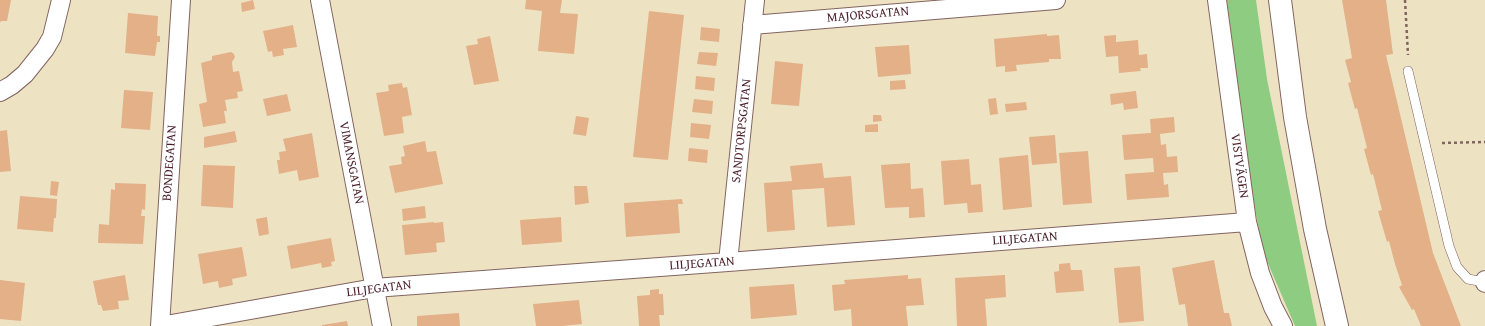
<!DOCTYPE html>
<html>
<head>
<meta charset="utf-8">
<style>
  body { margin:0 }
  canvas { display:block; background:#ede3c3 }
</style>
</head>
<body>
<canvas width="1485" height="326"></canvas>
<script>
const ctx = document.querySelector('canvas').getContext('2d');
ctx.lineJoin = 'round';
function fillPath(path, color) { ctx.fillStyle = color; ctx.fill(path, 'evenodd'); }
const poly = rows => new Path2D(rows.map(r => 'M' + r).join(''));
function trace(path, color, width, dash) { ctx.strokeStyle = color; ctx.lineWidth = width; ctx.lineCap = dash ? 'butt' : 'round'; ctx.setLineDash(dash || []); ctx.stroke(path); }
function drawText(font, color, halo, rows, align = 'center') {
  ctx.font = font + ' "Gentium Book Plus",serif'; ctx.lineWidth = 4; ctx.setLineDash([]); ctx.textBaseline = 'middle'; ctx.strokeStyle = halo; ctx.fillStyle = color; for (const [text, x, y, turn = 0] of rows) {
    ctx.save(); ctx.translate(x, y); ctx.rotate((+turn || 0) * Math.PI / 180); ctx.textAlign = isNaN(turn) ? turn : align; if (halo) ctx.strokeText(text, 0, 0); ctx.fillText(text, 0, 0); ctx.restore();
  }
}
const green = poly([
  [1227,0,1256,0,1267,79,1317,326,1295,326,1263,252,1250,182]
]);
const building = poly([
  [0,0,11,0,7,21,2,21,0,22],
  [253,0,255,9,242,12,241,3],
  [526,0,562,0,560,13,578,14,574,54,538,51,542,11,525,9],
  [1342,0,1386,0,1393,54,1386,55,1433,253,1461,326,1421,326,1414,309,1412,310,1399,287,1402,285,1395,264,1389,241,1387,242,1378,211,1382,210,1373,174,1371,175,1364,149,1367,148,1357,108,1355,109,1348,83,1351,82,1345,60,1352,58],
  [649,11,684,15,668,160,633,157],
  [128,13,158,16,157,36,160,36,160,42,157,42,155,56,125,53],
  [293,25,297,47,283,49,284,55,273,57,272,51,268,52,263,31],
  [701,27,720,29,719,42,700,40],
  [1047,34,1047,36,1059,35,1061,59,1049,59,1049,62,1016,65,1017,71,1005,72,1005,66,996,67,994,39],
  [1116,35,1116,42,1138,40,1139,55,1147,54,1148,68,1140,68,1141,71,1119,73,1118,56,1106,57,1104,36],
  [490,36,499,81,474,85,466,46,478,44,477,39],
  [909,45,911,74,878,77,875,47],
  [231,52,234,54,235,57,232,62,233,72,239,71,243,91,237,92,238,98,225,100,227,111,224,111,226,123,203,127,199,104,207,102,201,63,212,60,212,56],
  [699,52,718,53,716,66,697,64],
  [775,61,803,64,799,106,771,104],
  [696,76,715,78,714,91,695,89],
  [905,80,906,89,890,90,890,81],
  [402,83,403,88,407,87,412,115,402,117,404,133,384,136,376,93,389,91,388,85],
  [124,90,153,92,150,130,121,128],
  [1136,91,1138,108,1124,110,1123,103,1111,105,1110,94],
  [287,94,291,111,267,116,263,99],
  [996,98,998,114,990,115,988,99],
  [694,99,713,101,712,114,692,112],
  [1026,102,1027,110,1006,112,1005,104],
  [873,115,881,115,882,121,873,122],
  [576,116,589,118,586,136,573,134],
  [1174,117,1175,132,1160,134,1161,145,1166,144,1167,157,1177,156,1178,172,1163,173,1164,185,1168,184,1169,197,1127,200,1125,174,1154,172,1153,158,1124,160,1122,135,1151,133,1150,119],
  [691,123,711,125,709,139,690,137],
  [878,124,878,132,865,132,865,125],
  [7,130,11,171,0,172,0,131],
  [235,131,237,142,204,148,204,137],
  [312,133,319,177,299,181,297,170,279,174,277,160,280,160,279,152,286,151,283,139],
  [1055,135,1057,163,1032,165,1029,137],
  [425,141,427,152,436,151,443,184,395,193,389,166,402,164,401,157,405,156,403,146],
  [689,148,708,150,707,163,688,161],
  [1088,151,1092,203,1063,205,1059,153],
  [1028,155,1032,207,1003,210,999,158],
  [969,159,971,185,981,184,983,212,968,213,967,203,944,205,941,161],
  [822,163,824,178,851,176,855,225,827,227,824,188,792,190,795,230,767,232,764,183,792,181,790,166],
  [910,163,911,189,923,188,925,217,909,218,909,207,885,208,881,165],
  [203,165,235,166,233,208,201,206],
  [51,181,59,182,57,196,50,195],
  [115,183,146,184,145,210,142,209,141,216,145,216,143,244,98,243,99,224,109,225,111,189,115,190],
  [574,186,587,186,589,203,575,205],
  [20,196,57,199,56,218,54,218,53,232,17,229],
  [682,199,683,204,678,204,680,233,626,237,624,203],
  [425,206,426,218,403,221,402,209],
  [267,217,269,234,259,236,256,219],
  [561,217,562,242,522,245,520,220],
  [434,222,434,223,443,222,445,242,436,243,437,252,405,255,402,225],
  [331,238,335,261,331,262,332,266,322,268,321,263,291,269,287,246],
  [242,247,247,276,232,279,233,285,219,288,218,281,203,284,198,254],
  [1214,260,1224,313,1229,313,1232,326,1188,326,1185,304,1179,305,1172,268],
  [1070,263,1071,270,1082,270,1084,291,1056,293,1054,272,1059,271,1059,264],
  [1140,266,1144,321,1119,323,1114,268],
  [125,275,129,300,118,301,119,309,103,311,101,305,98,305,93,281],
  [908,275,908,279,921,278,924,305,906,306,908,326,852,326,851,309,834,311,832,285,845,284,844,280],
  [1005,275,1006,297,985,299,987,326,957,326,955,278],
  [0,280,25,283,21,321,0,319],
  [794,284,797,315,751,319,749,287],
  [659,289,659,294,663,294,664,315,659,315,660,326,639,326,637,296,650,295,650,290],
  [579,300,582,324,562,326,536,326,533,304],
  [459,313,460,326,417,326,417,316],
  [347,321,348,326,322,326,322,325]
]);
const path = poly([
  [1405,0,1408,55],
  [1442,143,1485,142]
]);
const service = poly([
  [1408,71,1449,246,1457,267,1468,279,1484,282]
]);
const minor = poly([
  [320,0,382,326],
  [1217,0,1247,222,1260,273,1273,307,1283,326],
  [752,25,1056,0],
  [0,92,12,85,25,74,45,49,52,37,61,0],
  [728,262,755,0],
  [1485,280,1485,283],
  [160,326,374,288,728,262,1247,222],
  [160,326,181,0]
]);
const secondary = poly([
  [1280,0,1295,117,1315,229,1337,326]
]);
const streetNames = [
  ["MAJORSGATAN",868,15,-5],
  ["SANDTORPSGATAN",742,131,-84],
  ["BONDEGATAN",170,163,-86],
  ["VIMANSGATAN",351,163,79],
  ["VISTVÄGEN",1239,166,82],
  ["LILJEGATAN",1025,239,-4],
  ["LILJEGATAN",702,264,-4],
  ["LILJEGATAN",379,289,-7]
];
fillPath(green, '#8ecc82');
fillPath(building, '#e3b088');
trace(service, '#836460', 10);
trace(minor, '#836460', 20);
trace(secondary, '#836460', 24);
trace(path, '#836460', 2.5, [3, 3]);
trace(service, '#fff', 9);
trace(minor, '#fff', 18);
trace(secondary, '#fff', 22);
drawText('13px', '#4a1f2b', '#fff', streetNames);
</script>
</body>
</html>
